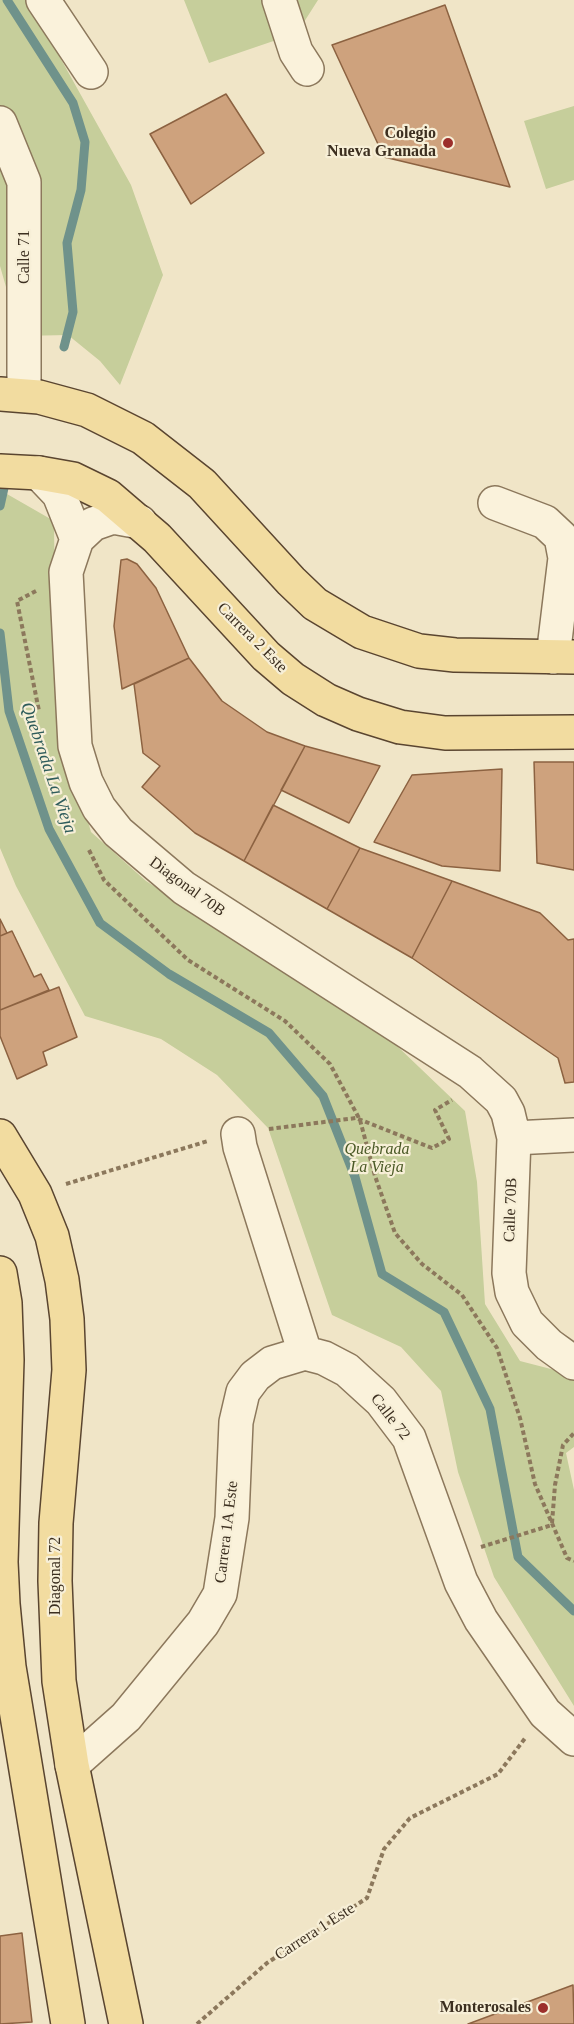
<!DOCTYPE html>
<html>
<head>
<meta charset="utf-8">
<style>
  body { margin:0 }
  canvas { display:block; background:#f0e5c7 }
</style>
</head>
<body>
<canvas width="574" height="2024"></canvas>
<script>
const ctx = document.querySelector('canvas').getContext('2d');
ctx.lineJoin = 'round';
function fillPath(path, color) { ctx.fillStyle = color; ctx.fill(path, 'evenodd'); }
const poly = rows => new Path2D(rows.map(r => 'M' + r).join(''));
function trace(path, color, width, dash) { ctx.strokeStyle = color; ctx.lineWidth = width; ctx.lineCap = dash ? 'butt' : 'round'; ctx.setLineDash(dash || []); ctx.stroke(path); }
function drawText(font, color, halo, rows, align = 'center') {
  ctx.font = font + ' "Times New Roman",serif'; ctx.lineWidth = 4.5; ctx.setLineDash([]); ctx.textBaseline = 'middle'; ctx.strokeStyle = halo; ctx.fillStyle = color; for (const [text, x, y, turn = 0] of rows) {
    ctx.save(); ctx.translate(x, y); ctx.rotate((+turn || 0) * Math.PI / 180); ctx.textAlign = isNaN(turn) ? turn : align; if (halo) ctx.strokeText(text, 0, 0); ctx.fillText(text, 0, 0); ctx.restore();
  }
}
const green = poly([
  [0,0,28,0,131,185,163,275,120,385,100,361,68,335,20,336,0,266],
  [184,0,318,0,297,33,209,63],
  [574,106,574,180,546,189,524,121],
  [0,490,54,521,56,709,91,832,146,881,343,1007,396,1045,465,1111,477,1182,485,1304,520,1361,574,1375,574,1447,566,1453,574,1490,574,1706,494,1577,458,1472,441,1391,401,1347,332,1315,268,1128,217,1075,161,1039,85,1016,16,886,0,848]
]);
const stream = poly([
  [7,0,73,103,85,142,81,190,67,243,73,312,64,347],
  [0,506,4,488],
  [0,633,9,711,49,829,100,923,169,974,269,1033,323,1096,355,1177,382,1274,444,1312,490,1409,518,1557,574,1611]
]);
const building = poly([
  [445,5,510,187,384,157,332,45,445,5],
  [226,94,264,153,191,204,150,134,226,94],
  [127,559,137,564,156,588,189,658,122,689,114,626,121,560,127,559],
  [189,658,222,701,267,732,305,746,244,861,195,833,142,787,160,766,143,753,134,684,189,658],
  [305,746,380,766,349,823,281,790,305,746],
  [534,762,574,762,574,870,537,863,534,762],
  [502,769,500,871,442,866,374,842,412,775,502,769],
  [273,805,360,848,327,909,244,861,273,805],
  [360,848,452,881,412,958,327,909,360,848],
  [452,881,540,913,568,940,574,939,574,1082,565,1083,558,1058,412,958,452,881],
  [0,919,7,933,0,936,0,919],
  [12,931,34,977,41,974,49,990,0,1010,0,936,12,931],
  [59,987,77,1037,43,1052,47,1065,17,1079,0,1036,0,1010,59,987],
  [22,1933,32,2022,0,2024,0,1936,22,1933],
  [573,1985,574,2024,468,2024,573,1985]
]);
const path = poly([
  [36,591,17,601,39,711],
  [89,850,104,880,188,960,285,1021,330,1064,360,1120,375,1176,395,1233,422,1264,462,1295,497,1348,520,1418,535,1484,567,1558,574,1561],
  [269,1129,356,1118,432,1148,449,1139,435,1110,452,1100],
  [66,1184,208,1141],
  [552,1523,555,1485,563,1445,574,1433],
  [481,1547,552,1525],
  [197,2024,267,1963,367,1898,384,1849,410,1818,498,1774,526,1737]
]);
const minor = poly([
  [43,0,91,72],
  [279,0,296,52,307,69],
  [0,123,24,182,24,386,22,395],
  [39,473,59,494,77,539],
  [495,503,545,522,561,537,565,558,553,657],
  [140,522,113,517,93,524,77,539,66,572,75,746,86,782,99,808,118,832,184,888,470,1072,501,1100,508,1113,514,1138,509,1273,512,1292,527,1323,549,1345,574,1363],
  [238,1134,240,1147,305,1353],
  [514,1138,574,1135],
  [305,1353,324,1358,347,1370,381,1401,409,1438,461,1582,481,1620,545,1713,574,1739],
  [72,1765,126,1717,203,1623,220,1594,232,1518,236,1422,243,1392,255,1376,272,1363,305,1353]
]);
const major = poly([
  [0,394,39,397,87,410,143,438,202,484,291,581,315,604,362,632,419,651,455,655,574,657],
  [0,471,39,473,73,479,108,496,157,538,266,656,293,679,326,700,358,714,400,727,445,733,574,732],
  [0,1136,35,1194,52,1236,62,1280,67,1319,69,1370,56,1523,55,1581,59,1681,72,1765,126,2024],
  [0,1273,5,1303,7,1360,1,1562,3,1604,9,1667,68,2024]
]);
const markers = [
  [448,143,6,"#9c2f2b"],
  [543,2008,6,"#9c2f2b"]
];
const poiNames = [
  ["Colegio",436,134],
  ["Nueva Granada",436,152],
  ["Monterosales",531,2008]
];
const streetNames = [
  ["Calle 71",25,257,-90],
  ["Carrera 2 Este",252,638,45],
  ["Diagonal 70B",187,887,36],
  ["Calle 70B",511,1210,-88],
  ["Calle 72",390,1417,52],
  ["Carrera 1A Este",227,1532,-83],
  ["Diagonal 72",56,1576,-90],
  ["Carrera 1 Este",315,1932,-33]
];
const parkNames = [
  ["Quebrada",377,1150],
  ["La Vieja",377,1168]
];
const waterNames = [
  ["Quebrada La Vieja",48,768,71]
];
fillPath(green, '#c6ce9b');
trace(stream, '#6f928b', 9);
fillPath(building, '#cea27d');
trace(building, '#8c6241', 1.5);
trace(minor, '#8c785c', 36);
trace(major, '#5a4530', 36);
trace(path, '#8c785c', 4, [4.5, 3]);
trace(minor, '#faf2db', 33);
trace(major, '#f2dca0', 33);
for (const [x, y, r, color] of markers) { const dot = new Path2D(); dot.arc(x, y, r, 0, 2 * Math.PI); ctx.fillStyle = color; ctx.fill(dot); trace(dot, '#f7efd7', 2); }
drawText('bold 16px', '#3c2f20', '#f7efd7', poiNames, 'right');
drawText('16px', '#3c2f20', '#f7efd7', streetNames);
drawText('italic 16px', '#4a5926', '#f7efd7', parkNames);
drawText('italic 18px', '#2f5c5b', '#f7efd7', waterNames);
</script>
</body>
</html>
